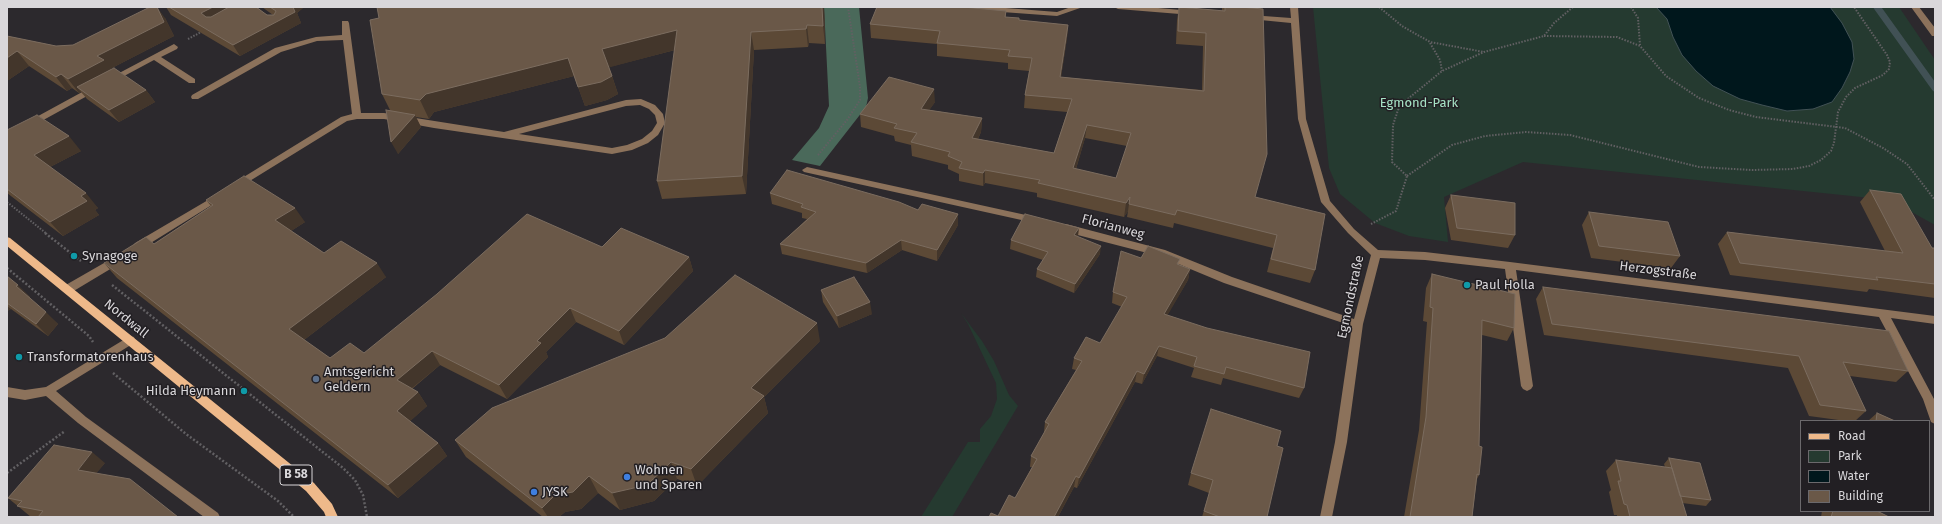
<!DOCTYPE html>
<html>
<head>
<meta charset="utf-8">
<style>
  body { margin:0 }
  #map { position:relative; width:1942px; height:524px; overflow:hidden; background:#2c292d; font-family:"Fira Sans",sans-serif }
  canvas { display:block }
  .frame { position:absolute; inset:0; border:8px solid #d9d7da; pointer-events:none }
  .legend { position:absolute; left:1800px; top:420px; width:130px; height:92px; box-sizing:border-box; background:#221f23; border:1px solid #6b696c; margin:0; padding:5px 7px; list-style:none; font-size:12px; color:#d9d7da }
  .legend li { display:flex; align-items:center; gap:8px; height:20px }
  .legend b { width:20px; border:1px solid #6b696c }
</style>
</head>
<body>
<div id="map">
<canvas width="1942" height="524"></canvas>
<div class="frame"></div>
<ul class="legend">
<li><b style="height:5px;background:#eeb98a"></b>Road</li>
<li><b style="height:11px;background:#253a30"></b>Park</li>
<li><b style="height:11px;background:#00171c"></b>Water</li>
<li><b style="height:11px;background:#6a5848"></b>Building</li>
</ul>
</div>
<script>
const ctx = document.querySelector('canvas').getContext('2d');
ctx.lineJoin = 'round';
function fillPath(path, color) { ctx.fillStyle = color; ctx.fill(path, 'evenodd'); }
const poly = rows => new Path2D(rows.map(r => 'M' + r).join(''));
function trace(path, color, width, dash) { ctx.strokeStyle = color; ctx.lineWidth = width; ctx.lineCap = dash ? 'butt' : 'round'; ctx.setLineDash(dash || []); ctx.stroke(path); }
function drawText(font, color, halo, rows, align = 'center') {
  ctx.font = font + ' "Fira Sans",sans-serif'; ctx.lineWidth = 3; ctx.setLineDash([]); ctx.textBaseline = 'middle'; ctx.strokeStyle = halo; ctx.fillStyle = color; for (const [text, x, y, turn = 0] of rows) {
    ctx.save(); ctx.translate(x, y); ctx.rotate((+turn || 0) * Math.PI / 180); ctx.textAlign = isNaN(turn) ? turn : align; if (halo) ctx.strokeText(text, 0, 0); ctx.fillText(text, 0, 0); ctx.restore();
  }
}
const green = poly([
  [1313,7,1899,7,1935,60,1935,225,1890,200,1523,162,1444,197,1448,242,1409,236,1375,223,1340,194,1329,168],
  [961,313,982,341,994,361,1009,395,1018,406,952,517,921,517,968,442,980,442,980,429,991,416,997,399,996,383,968,324]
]);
const forest = poly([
  [824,7,859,7,868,98,866,107,820,166,792,160,819,128,829,106]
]);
const water = poly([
  [1656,7,1830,7,1842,23,1852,42,1854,59,1850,72,1842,88,1832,102,1813,109,1787,111,1762,105,1740,99,1713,86,1696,71,1682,55,1673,37,1667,19,1656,7]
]);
const stream = poly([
  [1877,7,1935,88]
]);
const pathFar1 = poly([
  [1379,7,1402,26,1430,42,1484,52],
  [1631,7,1638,18,1640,45],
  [1544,36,1617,37,1640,46,1666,76,1699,98,1729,110,1756,117,1845,128,1883,148,1907,164,1935,200],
  [188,39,203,31],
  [1430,43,1440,60,1442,71],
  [818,155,847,120,860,100,860,87,848,7],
  [1407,176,1452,145,1485,136,1526,132,1570,135,1699,167,1752,170,1793,169,1809,166,1821,160,1831,151,1834,143,1838,112,1846,97,1855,88,1883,75,1889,69,1890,62,1887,55,1854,7],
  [7,202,47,234],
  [1371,224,1396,211,1407,176,1392,162,1393,125,1398,110,1404,102,1442,71,1484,52,1544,36,1554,23,1573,7]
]);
const path = poly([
  [45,233,81,261],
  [7,268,89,336,93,342],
  [112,285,343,468,355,480,363,495,367,517],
  [113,373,186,434,278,501,294,517],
  [7,473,65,431]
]);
const minor = poly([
  [957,7,993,7,1057,12,1071,7,1083,7,1057,16,961,9,957,7],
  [1114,7,1147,7,1192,11,1196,13,1192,15,1118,9,1114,7],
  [1290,7,1298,7,1306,119,1330,201,1354,229,1378,250,1425,252,1510,262,1935,316,1935,324,1891,318,1934,399,1935,424,1931,422,1923,399,1879,317,1516,270,1533,386,1531,389,1527,391,1523,389,1521,386,1505,269,1425,260,1380,258,1363,324,1347,442,1332,517,1320,517,1335,442,1352,326,1224,283,1159,256,1066,232,1061,228,1066,224,1165,250,1232,277,1354,319,1371,255,1348,233,1321,202,1298,119,1291,23,1250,19,1246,17,1250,15,1291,18,1290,7],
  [1911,7,1919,7,1935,28,1935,36,1932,36,1911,7],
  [342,21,348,21,349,23,361,113,384,113,504,132,626,100,641,99,655,105,663,114,665,123,658,135,648,143,632,150,612,154,434,128,384,119,357,119,347,121,240,187,234,187,232,185,234,183,341,117,352,114,343,40,317,41,281,52,198,99,192,99,191,97,192,95,275,48,316,37,342,35,342,21],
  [640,105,649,109,655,115,657,123,652,131,642,139,627,145,612,148,519,134,626,106,640,105],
  [174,44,178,47,177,49,161,57,195,79,195,83,189,83,154,60,113,82,107,82,106,80,174,44],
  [95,85,99,88,98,90,7,140,7,133,95,85],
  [807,167,1035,217,1040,220,1035,223,804,172,802,170,807,167],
  [220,193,223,194,225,196,223,198,141,249,135,249,133,246,135,243,220,193],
  [118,255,123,259,122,262,72,292,64,292,63,289,64,286,118,255],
  [130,336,134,337,135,340,134,343,56,391,86,417,218,513,220,517,204,517,78,423,46,396,25,400,7,397,7,387,25,390,46,387,130,336]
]);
const major = poly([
  [7,237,10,238,314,483,332,504,338,517,326,517,324,512,306,491,7,246,7,237]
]);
const wall = poly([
  [166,7,256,7,267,15,273,15,262,7,304,7,297,13,301,23,240,56,171,15],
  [824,7,825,44,809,43,808,47,754,50,746,194,662,199,657,181,675,50,609,67,618,94,607,100,585,106,574,76,434,112,429,119,416,117,421,127,398,154,390,110,382,94,379,18],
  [1179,7,1222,11,1222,7,1261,7,1255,197,1315,270,1310,283,1267,272,1273,248,1174,223,1173,228,1127,217,1128,211,1124,217,1037,197,1037,193,985,183,983,186,959,181,959,174,948,169,948,165,912,156,911,145,895,141,894,136,861,127,860,114,935,102,929,110,982,118,981,132,978,139,1054,153,1067,112,1024,108,1025,95,1029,71,1008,69,1008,63,937,56,937,44,871,38,870,24,1006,11,1006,17,1019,20,1068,25,1067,38,1061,77,1202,90,1203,46,1176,44,1177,20],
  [1085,138,1127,146,1116,178,1076,169],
  [165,18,174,36,110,69,146,90,155,102,119,122,87,99,81,92,79,93,72,88,67,91,29,66,7,81,7,36,56,46,73,45],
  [7,130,81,151,50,167,98,208,95,210,99,215,63,236,7,193],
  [1870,190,1932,248,1935,248,1935,298,1869,289,1867,292,1730,275,1718,244,1727,232,1885,251,1860,202],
  [770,193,918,210,958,214,958,225,937,261,902,250,867,273,782,254,780,244,807,219,802,218,802,213,772,204],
  [1451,195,1515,235,1508,248,1451,240,1445,208],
  [206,200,305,222,291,231,324,253,386,277,304,340,330,358,364,353,602,247,689,257,693,271,624,345,576,322,546,352,548,357,507,399,440,365,412,389,418,392,427,406,410,421,438,443,447,456,398,498,117,278,104,263,154,244,211,206],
  [1589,212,1680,256,1671,268,1591,258,1582,225],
  [1011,240,1100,254,1074,293,1036,277,1037,269,1043,260,1010,249],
  [1141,258,1179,264,1190,269,1188,280,1167,315,1304,388,1299,398,1223,378,1221,385,1191,377,1194,368,1157,356,1142,384,1135,382,1077,488,1074,487,1058,517,989,517,998,516,1015,498,1032,467,1030,467,1031,456,1044,433,1044,432,1045,422,1076,370,1072,369,1074,358,1100,343,1122,307,1112,303,1113,292],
  [1432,274,1514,328,1507,341,1482,335,1479,446,1479,475,1477,479,1472,517,1404,517,1419,430,1427,322,1423,321,1426,288],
  [7,276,30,297,29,298,58,324,48,336,11,309,7,311],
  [1543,287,1908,371,1896,382,1850,376,1866,411,1855,421,1846,421,1809,416,1788,368,1544,335,1536,299],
  [821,290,872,314,839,328,823,302],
  [820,341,764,397,768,413,697,486,677,479,654,501,620,510,598,493,581,509,565,512,559,517,543,517,466,457,455,440],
  [1877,413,1895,421,1868,421],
  [1277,446,1267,517,1202,517,1209,493,1188,485,1191,473],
  [1669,458,1711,500,1706,506,1682,503,1687,517,1617,517,1617,515,1614,515,1609,492,1611,490,1606,471,1616,460,1665,467,1664,464],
  [105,463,96,473,178,517,31,517,8,498],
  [1822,511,1877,511,1889,517,1821,517]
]);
const shadedWall = poly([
  [157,7,165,18,174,36,110,69,114,74,77,87,81,92,79,93,68,79],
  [213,7,240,7,209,24,201,13],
  [284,7,304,7,297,13,301,23,240,56,233,45,289,15],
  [822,7,824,7,825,44,823,26],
  [807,25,809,43,808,47,806,29],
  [1068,25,1067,38,1059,90,1060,77],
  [677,30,682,48,607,68,602,49],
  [751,32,754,50,746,194,742,176],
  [17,51,29,66,7,81,7,58],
  [568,58,574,76,434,112,429,119,420,100,426,94],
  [61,74,72,88,67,91,56,77],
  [612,76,618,94,607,100,585,106,578,87],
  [934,89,935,102,921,122,921,109],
  [146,90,155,102,119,122,109,110],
  [415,115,421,127,398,154,391,142],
  [982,118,981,132,972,151,972,138],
  [1087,125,1085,138,1072,182,1073,168],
  [69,136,81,151,46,169,34,155],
  [985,170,985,183,983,186,983,173],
  [86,193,98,208,95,210,99,215,63,236,50,222,81,196],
  [1130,197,1128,211,1124,217,1126,203],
  [295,208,305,222,285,235,275,220],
  [958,214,958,225,937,261,937,250],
  [1079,228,1078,236,1073,244,1074,235],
  [901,240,902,250,867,273,866,263],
  [1101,246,1100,254,1074,293,1075,284],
  [689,257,693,271,624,345,619,331],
  [377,263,386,277,300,343,289,329],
  [1190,269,1188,280,1162,325,1164,314],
  [18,285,30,297,28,298,16,286],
  [870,302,872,314,839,328,837,316],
  [7,306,11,309,7,311],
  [570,308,576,322,546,352,548,357,507,399,499,385,537,341],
  [46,312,58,324,48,336,36,324],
  [817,323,820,341,764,397,768,413,697,486,691,469,751,388],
  [1159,346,1157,356,1142,384,1144,374],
  [432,351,440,365,406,393,397,380],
  [1137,371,1135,382,1077,488,1079,478],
  [418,392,427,406,406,425,397,411],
  [438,443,447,456,398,498,388,485],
  [92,452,105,463,90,481,78,470],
  [671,462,677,479,654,501,620,510,612,493],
  [589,476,598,493,581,509,565,512,559,517,548,517,542,508,555,495],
  [1076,476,1074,487,1058,517,1054,517]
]);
const building = poly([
  [150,7,157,7,164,22,97,56,104,60,68,79,61,74,56,77,17,51,7,58,7,36,56,46,73,45,150,7],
  [169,7,213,7,201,13,206,17,211,17,229,7,256,7,267,15,274,15,276,11,270,7,293,7,295,12,233,45,169,7],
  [377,7,822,7,823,26,807,25,806,29,751,32,742,176,657,181,677,30,602,49,612,76,601,82,578,87,568,58,426,94,420,100,382,94,370,20,379,18,377,7],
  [877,7,963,7,1006,11,1005,17,1019,18,1019,20,1068,25,1060,77,1204,91,1206,33,1178,31,1179,7,1225,11,1225,7,1240,7,1263,9,1267,154,1255,197,1325,214,1315,270,1271,259,1277,235,1177,210,1175,215,1129,204,1130,197,1126,203,1038,183,1040,180,985,170,983,173,959,168,962,162,948,156,950,152,911,142,917,133,894,128,897,124,860,114,889,77,934,89,921,109,982,118,972,138,1054,153,1072,99,1025,95,1032,58,1008,56,1010,50,937,43,940,31,870,24,877,7],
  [1087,125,1131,133,1116,178,1073,168,1087,125],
  [114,68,146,90,109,110,77,87,114,68],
  [386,110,415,115,391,142,386,110],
  [37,115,69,136,34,155,86,193,81,196,87,201,50,222,7,189,7,130,37,115],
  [787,170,899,202,918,210,922,204,958,214,937,250,901,240,866,263,780,244,816,212,801,207,803,204,770,193,787,170],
  [244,176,295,208,275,220,324,253,341,241,377,263,289,329,330,358,350,343,364,353,437,294,527,214,602,247,621,228,689,257,619,331,570,308,537,341,541,343,499,385,432,351,397,380,418,392,397,411,438,443,388,485,104,263,146,237,154,244,213,205,206,200,244,176],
  [1870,190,1901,194,1932,248,1935,248,1935,284,1876,277,1878,280,1740,263,1727,232,1903,253,1870,190],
  [1451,195,1515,203,1515,235,1457,228,1451,195],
  [1589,212,1668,222,1680,256,1599,246,1589,212],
  [1025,214,1079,228,1074,235,1101,246,1075,284,1037,269,1048,252,1011,240,1025,214],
  [1148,246,1180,259,1177,264,1190,269,1164,314,1207,328,1310,352,1304,388,1226,367,1224,374,1194,366,1197,357,1159,346,1144,374,1137,371,1079,478,1076,476,1054,517,989,517,991,513,998,516,1009,495,1015,498,1037,459,1031,456,1049,424,1045,422,1082,361,1074,358,1086,337,1100,343,1127,297,1113,292,1121,251,1141,258,1148,246],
  [1432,274,1515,294,1514,328,1482,320,1479,446,1482,447,1479,475,1477,474,1472,517,1410,517,1426,417,1433,308,1430,307,1432,274],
  [735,275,817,323,751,388,764,396,691,469,671,462,647,485,612,493,589,476,573,492,555,495,542,508,455,440,492,408,665,338,735,275],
  [7,276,18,285,16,286,46,312,36,324,7,303,7,276],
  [854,277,870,302,837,316,821,290,854,277],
  [1543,287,1889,331,1908,371,1843,362,1866,411,1820,405,1799,356,1552,324,1543,287],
  [1211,409,1281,431,1277,446,1283,448,1267,517,1220,517,1204,511,1213,480,1191,473,1211,409],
  [1877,413,1895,421,1876,421,1877,413],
  [54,445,92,452,78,470,130,479,178,517,38,517,43,511,17,506,22,501,8,498,54,445],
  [1669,458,1700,463,1711,500,1680,496,1669,458],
  [1616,460,1672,468,1687,517,1630,517,1627,505,1624,504,1618,481,1621,481,1616,460],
  [1833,511,1877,511,1889,517,1831,517,1833,511]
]);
const markers = [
  [74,256,4,"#0f9aa8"],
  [1467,285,4,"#0f9aa8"],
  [19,357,4,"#0f9aa8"],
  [316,379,4,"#5c6f8a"],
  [244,391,4,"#0f9aa8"],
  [627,477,4,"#3f7fe0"],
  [534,492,4,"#3f7fe0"]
];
const shields = [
  [296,475,32]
];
const shieldNames = [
  ["B 58",296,475]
];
const parkNames = [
  ["Egmond-Park",1419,103]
];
const streetNames = [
  ["Florianweg",1113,227,15],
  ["Herzogstraße",1658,271,7],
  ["Egmondstraße",1351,297,-78],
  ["Nordwall",126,319,39]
];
const poiNames = [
  ["Synagoge",82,256],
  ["Paul Holla",1475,285],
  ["Transformatorenhaus",27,357],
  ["Amtsgericht",324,372],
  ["Geldern",324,387],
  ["Hilda Heymann",236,391,"right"],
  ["Wohnen",635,470],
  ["und Sparen",635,485],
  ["JYSK",542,492]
];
fillPath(green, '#253a30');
fillPath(forest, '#4a695a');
fillPath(water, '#00171c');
trace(water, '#415155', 1);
trace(stream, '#415155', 7);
trace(pathFar1, '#626063', 2, [1.5, 1.5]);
trace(path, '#626063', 2.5, [2, 2]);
fillPath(minor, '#8c725b');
fillPath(major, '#eeb98a');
fillPath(wall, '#5c4936');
fillPath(shadedWall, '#43362b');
fillPath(building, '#6a5848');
trace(building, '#7b6c5f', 1);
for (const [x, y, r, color] of markers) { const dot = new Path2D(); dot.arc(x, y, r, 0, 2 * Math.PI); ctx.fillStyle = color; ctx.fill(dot); trace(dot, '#221f23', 1.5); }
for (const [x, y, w] of shields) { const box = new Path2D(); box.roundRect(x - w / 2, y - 10, w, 20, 3); ctx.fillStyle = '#221f23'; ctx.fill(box); trace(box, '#d9d7da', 1); }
drawText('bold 12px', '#d9d7da', null, shieldNames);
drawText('13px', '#a6e2c5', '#221f23', parkNames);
drawText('13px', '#d9d7da', '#221f23', streetNames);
drawText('13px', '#d9d7da', '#221f23', poiNames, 'left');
</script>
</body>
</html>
